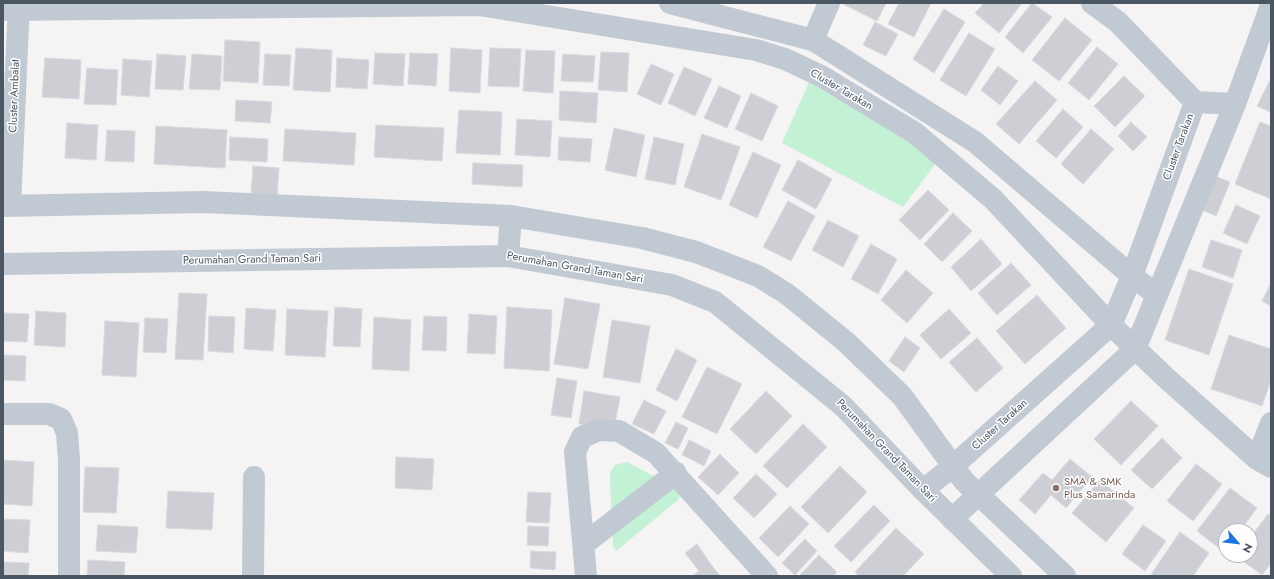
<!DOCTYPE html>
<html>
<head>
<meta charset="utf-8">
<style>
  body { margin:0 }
  #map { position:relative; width:1274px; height:579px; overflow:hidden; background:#f5f3f3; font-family:Jost,sans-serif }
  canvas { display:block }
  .frame { position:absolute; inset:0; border:4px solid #4a5661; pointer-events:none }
  .north { position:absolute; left:1218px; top:523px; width:40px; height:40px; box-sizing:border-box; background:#fff; border:1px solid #b7bbc0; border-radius:50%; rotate:118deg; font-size:11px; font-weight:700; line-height:16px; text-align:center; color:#4a5661 }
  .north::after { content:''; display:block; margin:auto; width:14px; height:18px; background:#1a73e8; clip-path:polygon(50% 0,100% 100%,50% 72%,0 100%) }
</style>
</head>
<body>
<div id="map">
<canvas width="1274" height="579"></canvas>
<div class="frame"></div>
<div class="north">N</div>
</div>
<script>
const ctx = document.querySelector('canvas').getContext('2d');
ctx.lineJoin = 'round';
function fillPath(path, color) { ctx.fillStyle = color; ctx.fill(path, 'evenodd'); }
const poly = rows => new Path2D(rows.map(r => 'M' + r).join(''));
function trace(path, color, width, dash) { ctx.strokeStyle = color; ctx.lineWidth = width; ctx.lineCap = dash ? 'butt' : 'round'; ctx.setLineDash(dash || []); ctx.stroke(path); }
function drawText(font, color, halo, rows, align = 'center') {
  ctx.font = font + ' Jost,sans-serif'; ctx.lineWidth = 3; ctx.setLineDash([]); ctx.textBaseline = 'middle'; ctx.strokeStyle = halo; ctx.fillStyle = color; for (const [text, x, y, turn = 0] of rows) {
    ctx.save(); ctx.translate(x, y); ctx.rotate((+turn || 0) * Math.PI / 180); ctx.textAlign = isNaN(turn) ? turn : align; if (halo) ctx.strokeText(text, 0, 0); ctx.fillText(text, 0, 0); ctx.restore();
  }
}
const green = poly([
  [809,82,939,159,903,207,782,143],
  [627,462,680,490,681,494,678,500,616,551,613,546,610,477,611,471,615,465]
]);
const building = poly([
  [841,3,886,3,877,21,841,3],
  [899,3,931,3,914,37,888,24,899,3],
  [984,3,1022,3,999,33,975,13,984,3],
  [1032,3,1052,17,1023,53,1005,37,1032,3],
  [944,9,965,22,934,73,913,59,944,9],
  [1065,18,1092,40,1059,81,1032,60,1065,18],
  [875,22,898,34,886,56,863,45,875,22],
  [969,33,995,49,966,96,940,80,969,33],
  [225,40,260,42,258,83,223,81,225,40],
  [1097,47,1118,64,1089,100,1068,83,1097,47],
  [296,48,332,50,330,92,293,90,296,48],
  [451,48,482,50,480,93,449,91,451,48],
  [490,48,521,49,519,87,488,86,490,48],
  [526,50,555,51,553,93,523,91,526,50],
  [601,52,629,53,627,92,598,90,601,52],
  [375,53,405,54,403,86,373,84,375,53],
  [410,53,438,54,436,86,408,84,410,53],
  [157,54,186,56,183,90,155,89,157,54],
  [192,54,222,56,220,90,189,89,192,54],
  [265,54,291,55,289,86,263,85,265,54],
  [563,54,595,56,593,82,561,81,563,54],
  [45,58,81,60,79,99,42,97,45,58],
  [337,58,369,60,367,89,336,87,337,58],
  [123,59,152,61,149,97,121,95,123,59],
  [651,64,674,74,661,105,637,94,651,64],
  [998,66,1018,81,1000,105,981,90,998,66],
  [684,67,712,79,695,116,668,103,684,67],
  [87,68,118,70,116,105,84,104,87,68],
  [1124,76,1145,96,1115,127,1094,106,1124,76],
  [1271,78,1271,112,1257,106,1271,78],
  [1035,81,1057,100,1019,144,996,124,1035,81],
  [719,86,741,96,727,128,704,118,719,86],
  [560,91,598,93,596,123,559,120,560,91],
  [751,93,778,106,762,141,735,129,751,93],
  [236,100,272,102,270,123,235,121,236,100],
  [1063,109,1083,127,1056,158,1036,141,1063,109],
  [459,110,502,112,500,155,456,153,459,110],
  [517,119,552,121,550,157,515,155,517,119],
  [1131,122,1147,137,1133,151,1118,136,1131,122],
  [1260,122,1271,126,1271,199,1235,184,1260,122],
  [67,123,98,125,96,160,65,158,67,123],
  [376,125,444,128,442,161,374,157,376,125],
  [156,126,227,130,225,168,154,164,156,126],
  [614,128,645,135,636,177,605,170,614,128],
  [285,129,356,133,354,165,283,161,285,129],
  [1091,129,1114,149,1083,184,1061,164,1091,129],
  [107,130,135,131,134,162,105,161,107,130],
  [702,134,740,147,721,200,684,187,702,134],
  [230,137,268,139,267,162,229,160,230,137],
  [559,137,592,139,590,162,558,160,559,137],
  [654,137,684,144,675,185,645,179,654,137],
  [753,152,781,165,757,218,729,205,753,152],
  [798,160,832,179,816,209,782,190,798,160],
  [473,163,523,165,522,187,472,184,473,163],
  [253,166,279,168,277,197,251,195,253,166],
  [1212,175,1230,182,1216,216,1198,208,1212,175],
  [928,190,949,210,920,240,899,220,928,190],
  [788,201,815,216,791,261,763,247,788,201],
  [1236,205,1260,216,1247,244,1223,233,1236,205],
  [953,213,972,231,942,262,924,244,953,213],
  [828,220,859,236,843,267,812,250,828,220],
  [981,239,1002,264,971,291,951,267,981,239],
  [1211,240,1242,250,1233,278,1202,267,1211,240],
  [871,244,897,259,878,294,851,279,871,244],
  [1011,263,1031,285,997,315,978,293,1011,263],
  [1189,269,1233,284,1209,355,1165,340,1189,269],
  [906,270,933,293,907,323,881,300,906,270],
  [1271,283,1271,306,1262,301,1271,283],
  [179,293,207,294,203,360,175,359,179,293],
  [1037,295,1066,328,1025,364,996,331,1037,295],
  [565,298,600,304,588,369,554,364,565,298],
  [335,307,362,309,360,347,333,346,335,307],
  [507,307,552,310,549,371,504,368,507,307],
  [246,308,276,310,273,351,244,349,246,308],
  [287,309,328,311,325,357,285,355,287,309],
  [949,309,971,333,941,359,920,335,949,309],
  [36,311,66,313,65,347,34,345,36,311],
  [4,313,29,314,27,342,3,341,4,313],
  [469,314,497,316,495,354,467,353,469,314],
  [209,316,235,317,233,353,208,351,209,316],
  [424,316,447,317,446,351,422,350,424,316],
  [374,317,411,320,409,371,372,369,374,317],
  [145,318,168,319,166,353,143,352,145,318],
  [612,320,650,326,640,383,603,377,612,320],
  [105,321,139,323,136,377,102,375,105,321],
  [1229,335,1271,349,1271,380,1262,406,1211,389,1229,335],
  [905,337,920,348,904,372,889,361,905,337],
  [977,338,1003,368,976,392,949,362,977,338],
  [676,349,697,360,677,401,656,390,676,349],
  [3,355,26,356,25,381,3,380,3,355],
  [707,367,742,384,717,434,682,417,707,367],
  [557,378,577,381,571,418,551,415,557,378],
  [584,391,620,397,614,429,579,424,584,391],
  [766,391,792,416,756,454,730,429,766,391],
  [644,400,666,411,654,434,632,424,644,400],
  [1131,401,1158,426,1121,465,1094,439,1131,401],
  [676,422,688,428,678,449,665,443,676,422],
  [803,424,827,447,787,488,763,466,803,424],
  [1162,438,1182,458,1152,489,1131,470,1162,438],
  [689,440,711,451,704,466,682,455,689,440],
  [720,454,739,473,718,495,698,477,720,454],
  [396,457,434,459,432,490,395,488,396,457],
  [1070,459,1092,477,1066,508,1051,495,1035,514,1019,500,1043,473,1052,480,1070,459],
  [3,460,34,462,32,506,3,504,3,460],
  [1196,464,1222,484,1193,521,1167,501,1196,464],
  [840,466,867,492,828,533,801,507,840,466],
  [85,467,119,468,116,513,83,512,85,467],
  [756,474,777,494,754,518,733,498,756,474],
  [1100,480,1134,508,1106,542,1072,513,1100,480],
  [1230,488,1257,508,1240,531,1226,531,1226,549,1224,552,1197,531,1230,488],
  [168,491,214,493,212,530,166,528,168,491],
  [528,492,551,493,549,523,526,522,528,492],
  [874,505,890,521,851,562,834,546,874,505],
  [790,506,809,524,778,557,759,538,790,506],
  [1268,514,1271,516,1271,563,1262,575,1236,556,1250,555,1250,538,1268,514],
  [3,519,30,520,28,553,3,551,3,519],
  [98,525,138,527,136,553,96,551,98,525],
  [1143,525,1166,541,1145,571,1122,554,1143,525],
  [528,526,549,527,548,546,527,545,528,526],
  [896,528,924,554,903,576,859,576,855,572,896,528],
  [1180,532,1209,553,1193,576,1150,576,1180,532],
  [805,539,817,551,795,575,782,563,805,539],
  [697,544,710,563,720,576,692,576,699,571,685,553,697,544],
  [531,551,556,552,555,570,530,568,531,551],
  [819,555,837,572,833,576,799,576,819,555],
  [88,560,125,562,124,576,87,576,88,560],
  [3,562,29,563,28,576,3,576,3,562]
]);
const minor = poly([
  [670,3,813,40,975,142,1132,276,1157,295],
  [1092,3,1118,22,1195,102],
  [3,10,479,5,756,50,785,59,821,76,915,133,993,199,1111,325,1164,376,1257,459,1271,467],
  [813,40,829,3],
  [1195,102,1235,104],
  [3,206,203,202,511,216,642,238,696,252,758,276,787,294,846,342,902,396,964,481,1065,576],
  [10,206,19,3],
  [508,256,511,216],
  [3,264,508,256,672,285,715,302,843,406,923,490,1011,576],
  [3,414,49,414,61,419,67,433,69,460,69,576],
  [1257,459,1271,423],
  [923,490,952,467,1111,325,1132,276,1195,102],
  [952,519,1135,349,1235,104,1271,5],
  [584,544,676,473],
  [253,576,254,477],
  [586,576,575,452,582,437,599,430,619,431,656,453,767,576]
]);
const markers = [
  [1056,488,4,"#8d6e63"]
];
const streetNames = [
  ["Cluster Tarakan",841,90,30],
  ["Cluster Ambalat",15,96,-88],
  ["Cluster Tarakan",1179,147,-70],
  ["Perumahan Grand Taman Sari",252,260,-1],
  ["Perumahan Grand Taman Sari",575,268,10],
  ["Cluster Tarakan",1000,425,-42],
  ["Perumahan Grand Taman Sari",886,451,46]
];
const educationNames = [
  ["SMA & SMK",1064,482],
  ["Plus Samarinda",1064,495]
];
fillPath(green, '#c3f1d5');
fillPath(building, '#cdcfd5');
trace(building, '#d7d9de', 1);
trace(minor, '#c1cad2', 22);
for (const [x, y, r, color] of markers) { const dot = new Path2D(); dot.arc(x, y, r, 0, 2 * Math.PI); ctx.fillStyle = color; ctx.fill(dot); trace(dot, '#fff', 1.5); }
drawText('11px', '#4a5661', '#fff', streetNames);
drawText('11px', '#785e54', '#fff', educationNames, 'left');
</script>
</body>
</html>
